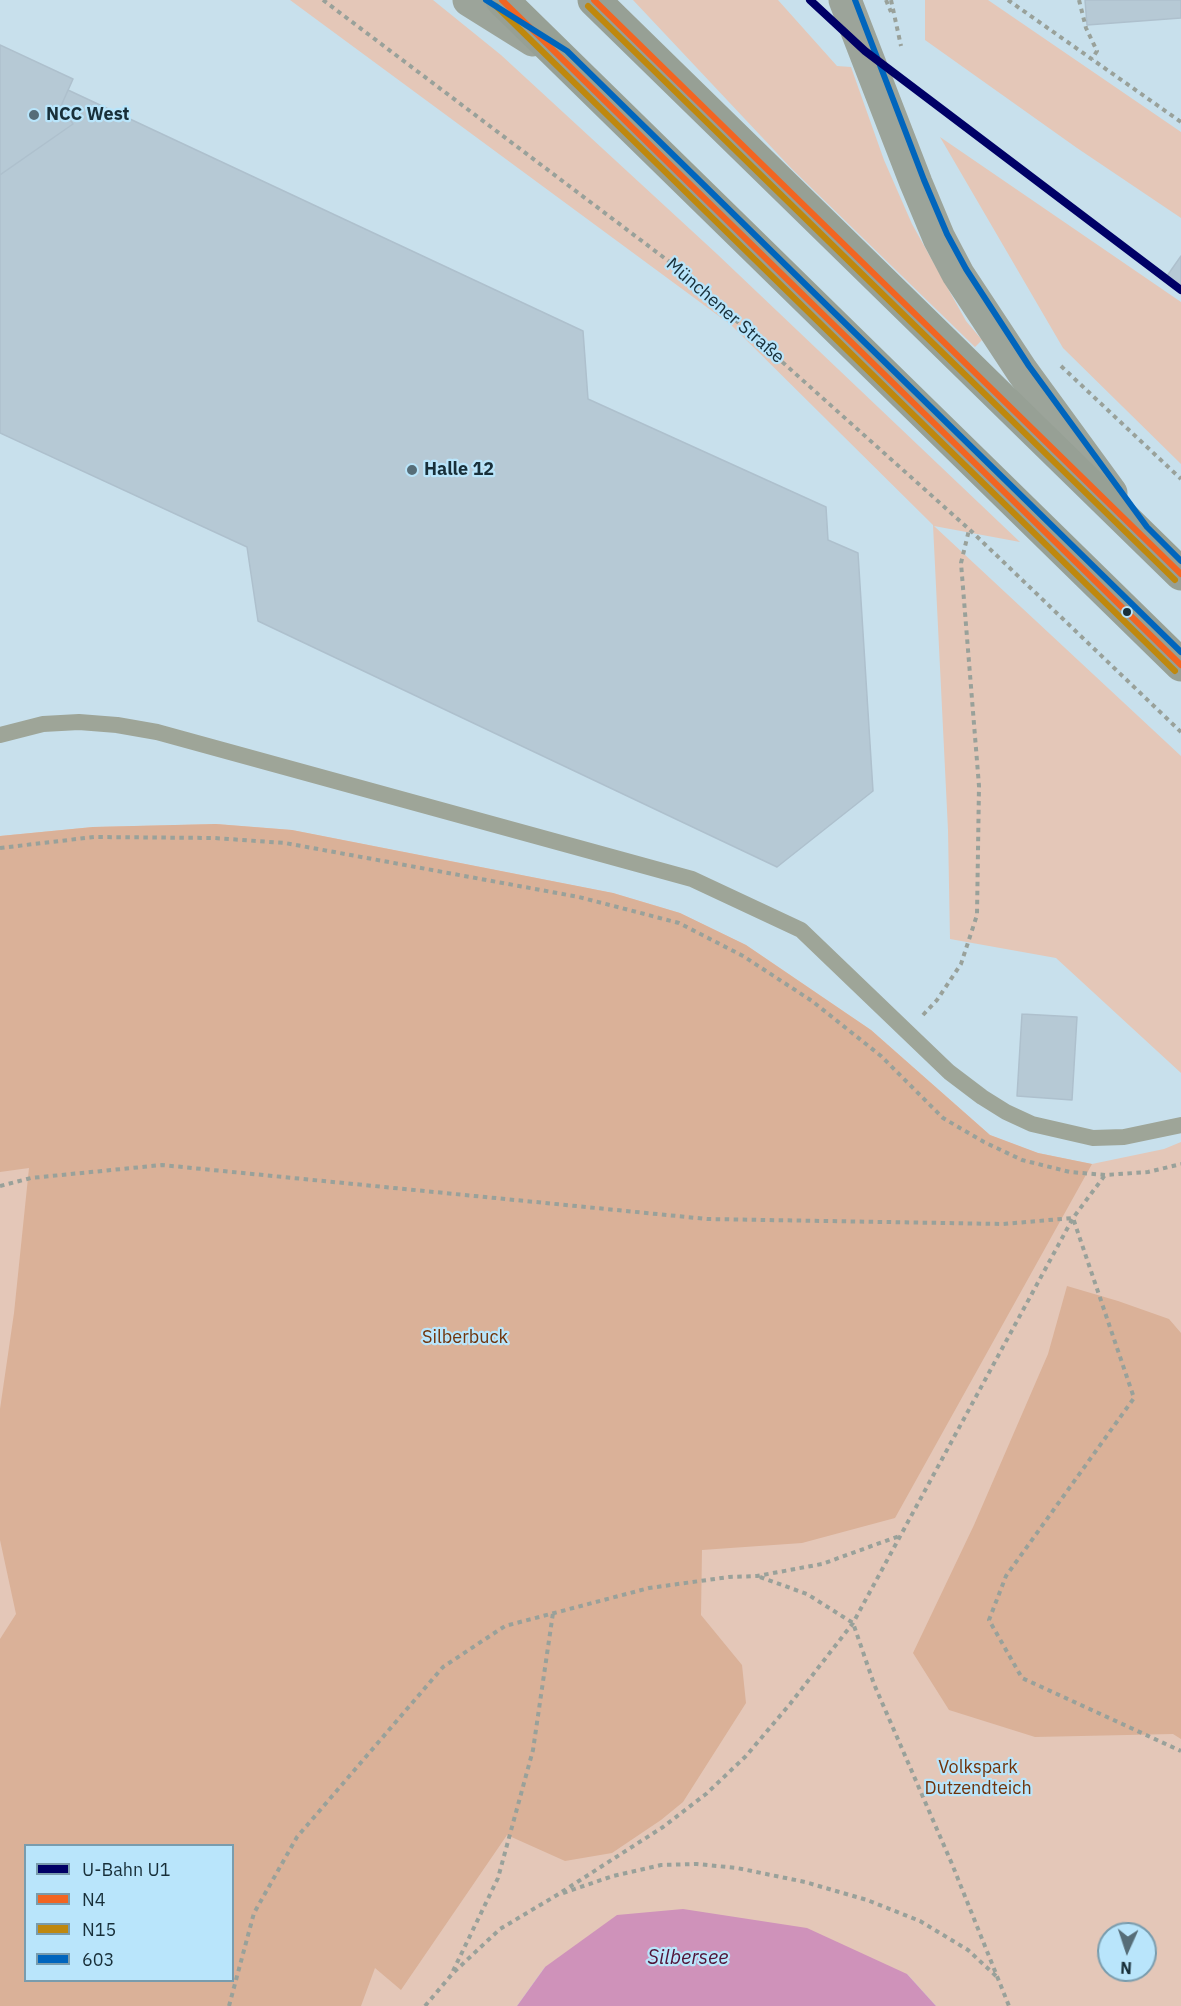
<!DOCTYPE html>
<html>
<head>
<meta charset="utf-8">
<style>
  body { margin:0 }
  #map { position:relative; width:1181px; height:2006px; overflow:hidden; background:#c8e0ec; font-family:"IBM Plex Sans",sans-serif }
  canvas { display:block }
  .legend { position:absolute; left:24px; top:1844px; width:210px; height:138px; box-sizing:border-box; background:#b9e5fb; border:2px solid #799cad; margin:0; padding:8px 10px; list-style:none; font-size:18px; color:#182f39 }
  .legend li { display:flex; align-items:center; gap:12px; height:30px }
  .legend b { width:30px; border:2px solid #799cad }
  .north { position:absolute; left:1097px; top:1922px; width:60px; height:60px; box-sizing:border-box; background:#b9e5fb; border:2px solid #799cad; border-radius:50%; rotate:183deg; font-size:16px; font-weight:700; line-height:24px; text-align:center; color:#182f39 }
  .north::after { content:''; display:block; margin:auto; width:21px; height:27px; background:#566d78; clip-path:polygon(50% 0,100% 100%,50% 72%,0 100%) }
</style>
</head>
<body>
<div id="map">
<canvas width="1181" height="2006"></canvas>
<ul class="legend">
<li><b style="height:8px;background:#006"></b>U-Bahn U1</li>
<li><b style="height:8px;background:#f26522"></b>N4</li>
<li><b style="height:8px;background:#bf880e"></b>N15</li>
<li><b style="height:8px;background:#0065bd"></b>603</li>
</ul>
<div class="north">N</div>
</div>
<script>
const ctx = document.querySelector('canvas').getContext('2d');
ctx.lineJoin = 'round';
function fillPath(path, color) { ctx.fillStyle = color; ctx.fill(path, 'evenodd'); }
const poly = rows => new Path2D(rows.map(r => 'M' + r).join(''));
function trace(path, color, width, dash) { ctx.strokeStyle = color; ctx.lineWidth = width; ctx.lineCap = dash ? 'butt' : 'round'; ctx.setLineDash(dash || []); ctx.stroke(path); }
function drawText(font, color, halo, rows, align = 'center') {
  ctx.font = font + ' "IBM Plex Sans",sans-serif'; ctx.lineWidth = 4.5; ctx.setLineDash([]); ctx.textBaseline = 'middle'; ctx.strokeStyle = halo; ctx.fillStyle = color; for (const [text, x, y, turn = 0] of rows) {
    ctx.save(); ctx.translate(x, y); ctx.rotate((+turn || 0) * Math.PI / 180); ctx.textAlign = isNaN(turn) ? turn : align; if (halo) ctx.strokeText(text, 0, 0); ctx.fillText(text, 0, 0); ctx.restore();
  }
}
const green = poly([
  [290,0,433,0,501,55,717,254,1020,542,934,526,1181,756,1181,1073,1056,958,950,939,948,830,933,525,731,325],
  [633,0,778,0,837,66,851,67,884,160,912,224,966,321,982,340,975,347,791,168],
  [925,0,988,0,1181,132,1181,218,1077,148,925,40],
  [940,137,1181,302,1181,464,1063,348],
  [216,824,292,830,613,893,680,913,746,945,871,1030,990,1135,1038,1153,1092,1164,1164,1149,1181,1142,1181,2006,936,2006,907,1974,545,1967,517,2006,0,2006,0,836,93,827],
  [26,1846,232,1846,232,1980,26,1980],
  [1109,1934,1145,1934,1145,1970,1109,1970]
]);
const forest = poly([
  [216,824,292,830,613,893,680,913,746,945,871,1030,990,1135,1038,1153,1092,1164,895,1518,802,1543,702,1550,701,1615,742,1665,746,1703,683,1802,661,1820,612,1853,565,1861,507,1835,401,1990,375,1968,361,2006,0,2006,0,1639,16,1614,0,1540,0,1409,14,1313,29,1168,0,1172,0,836,93,827],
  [26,1846,232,1846,232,1980,26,1980],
  [1067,1286,1118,1301,1169,1319,1181,1333,1181,1739,1173,1734,1035,1737,949,1710,913,1653,974,1525,1048,1354]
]);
const water = poly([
  [683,1909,807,1928,907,1974,936,2006,517,2006,545,1967,617,1915]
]);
const building = poly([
  [1085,0,1181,0,1181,18,1087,25,1085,0],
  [0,45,73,79,61,106,73,124,0,175,0,45],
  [68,90,583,331,588,399,826,507,828,540,858,553,873,791,777,867,258,621,247,547,0,433,0,175,73,124,61,106,68,90],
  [1181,256,1181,286,1167,276,1181,256],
  [1022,1014,1077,1017,1072,1100,1017,1096,1022,1014]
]);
const path = poly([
  [323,0,675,266,969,529,1181,732],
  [886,0,891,12],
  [891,0,901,46],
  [1008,0,1181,122],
  [1079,0,1086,28,1097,51,1092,59],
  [1061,366,1181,479],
  [0,848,94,837,214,838,285,843,579,897,679,923,743,956,812,1001,881,1056,943,1118,984,1142,1022,1160,1070,1172,1105,1175,1148,1172,1181,1164],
  [923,1015,937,1000,961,964,977,915,979,786,961,563,969,530],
  [0,1186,31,1178,162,1165,707,1219,1003,1224,1073,1218,1134,1398,1006,1576,989,1620,1022,1678,1181,1751],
  [760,1577,807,1594,853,1623,874,1684,952,1864,1009,2006],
  [563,1893,613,1876,661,1865,697,1864,737,1868,805,1882,867,1900,920,1921,968,1950,996,1976],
  [453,1971,498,1878,533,1750,553,1613],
  [229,2006,254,1913,297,1837,443,1667,505,1626,649,1588,729,1577,757,1576,822,1564,902,1535],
  [425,2006,453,1973,500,1929,557,1895,663,1827,706,1794,746,1756,790,1704,853,1623,1073,1218,1105,1175]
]);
const lane = poly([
  [0,735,43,724,79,722,117,725,157,732,692,879,801,930,949,1072,982,1097,1006,1112,1032,1124,1093,1138,1124,1137,1181,1125]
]);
const secondary = poly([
  [469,0,533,40],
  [845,0,916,183,939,238,958,274,1022,371,1111,493]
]);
const primary = poly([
  [502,0,1181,665],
  [594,0,1181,574]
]);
const bus1 = poly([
  [502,0,1181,665],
  [594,0,1181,574]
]);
const bus2 = poly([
  [496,6,1175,671],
  [588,6,1175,580]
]);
const bus3 = poly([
  [486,0,567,51,1181,652],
  [855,0,924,180,947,234,966,269,1029,366,1147,527,1181,561]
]);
const metro1 = poly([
  [810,0,865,51,1181,290]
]);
const markers = [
  [34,115,6,"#566d78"],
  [412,470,6,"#566d78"],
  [1127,612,5,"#182f39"]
];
const poiNames = [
  ["NCC West",46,115],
  ["Halle 12",424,470]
];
const streetNames = [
  ["Münchener Straße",725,311,41]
];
const parkNames = [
  ["Silberbuck",465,1338],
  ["Volkspark",978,1768],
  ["Dutzendteich",978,1789]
];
const waterNames = [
  ["Silbersee",688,1958]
];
fillPath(green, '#e4c7b8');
fillPath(forest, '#dab198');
fillPath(water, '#cf92ba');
fillPath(building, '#b6c9d5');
trace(building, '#aec0cd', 1.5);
trace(path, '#99a19a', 4, [4.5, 4.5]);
trace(lane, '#9ea598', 16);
trace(secondary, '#9ca49a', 33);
trace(primary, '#97a095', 33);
trace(bus1, '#f26522', 6);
trace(bus2, '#bf880e', 6);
trace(bus3, '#0065bd', 6);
trace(metro1, '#006', 8);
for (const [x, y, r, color] of markers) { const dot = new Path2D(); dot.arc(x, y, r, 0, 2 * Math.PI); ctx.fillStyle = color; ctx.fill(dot); trace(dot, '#b9e5fb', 2); }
drawText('bold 18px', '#182f39', '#b9e5fb', poiNames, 'left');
drawText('18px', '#182f39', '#b9e5fb', streetNames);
drawText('18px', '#70330a', '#b9e5fb', parkNames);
drawText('italic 20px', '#511337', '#b9e5fb', waterNames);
</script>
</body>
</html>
